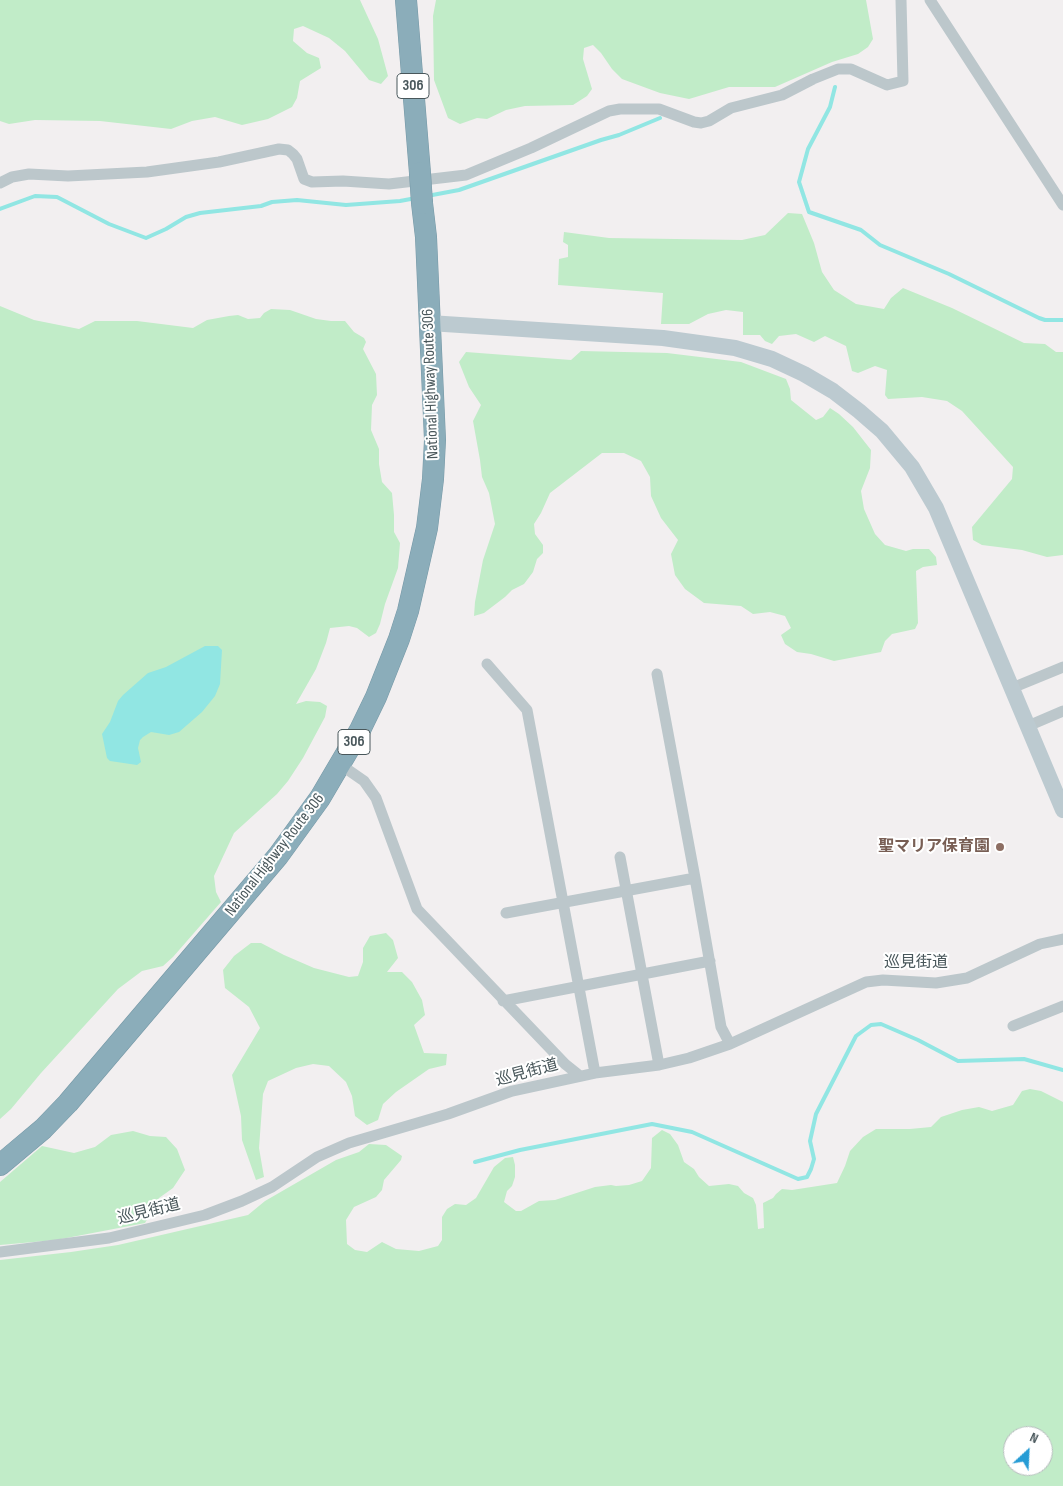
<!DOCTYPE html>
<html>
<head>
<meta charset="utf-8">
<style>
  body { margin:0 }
  #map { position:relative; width:1063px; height:1486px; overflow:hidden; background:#f2eff0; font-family:"Sofia Sans Condensed",sans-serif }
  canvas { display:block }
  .north { position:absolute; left:1003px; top:1426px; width:50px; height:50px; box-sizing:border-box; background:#fff; border:1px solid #b6bcbd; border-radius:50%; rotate:25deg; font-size:14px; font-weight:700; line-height:20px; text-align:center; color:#49575b }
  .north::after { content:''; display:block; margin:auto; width:18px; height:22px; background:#269cd5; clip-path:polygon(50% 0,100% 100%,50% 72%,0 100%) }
</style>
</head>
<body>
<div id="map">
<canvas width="1063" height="1486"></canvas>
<div class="north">N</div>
</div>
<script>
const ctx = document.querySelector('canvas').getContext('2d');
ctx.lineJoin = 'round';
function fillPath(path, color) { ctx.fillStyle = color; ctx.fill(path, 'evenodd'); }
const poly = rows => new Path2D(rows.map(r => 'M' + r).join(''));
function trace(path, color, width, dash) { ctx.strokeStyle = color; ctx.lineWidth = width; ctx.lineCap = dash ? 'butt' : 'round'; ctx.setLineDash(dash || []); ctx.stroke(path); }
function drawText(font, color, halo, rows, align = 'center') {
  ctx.font = font + ' "Sofia Sans Condensed","Noto Sans JP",sans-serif'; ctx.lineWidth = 4; ctx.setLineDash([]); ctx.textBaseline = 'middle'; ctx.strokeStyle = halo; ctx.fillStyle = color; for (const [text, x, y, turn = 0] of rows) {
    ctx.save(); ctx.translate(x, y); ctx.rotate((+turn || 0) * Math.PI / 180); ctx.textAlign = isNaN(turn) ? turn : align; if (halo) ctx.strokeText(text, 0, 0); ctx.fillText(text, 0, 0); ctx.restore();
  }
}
const green = poly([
  [0,0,360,0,378,39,388,76,381,84,369,80,345,51,329,38,303,26,294,29,293,41,307,53,319,58,321,68,300,81,297,98,292,107,268,119,242,125,215,117,192,121,171,129,100,121,35,120,9,124,0,121],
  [436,0,866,0,873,39,868,47,858,54,832,62,775,87,729,87,689,99,660,93,622,79,612,69,601,53,593,45,584,48,583,59,592,89,587,96,573,105,525,106,506,110,487,119,477,118,460,124,448,118,434,80,433,16],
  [788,213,802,214,814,243,822,272,834,290,856,304,884,309,891,298,903,288,952,308,1024,343,1045,344,1056,352,1063,352,1063,555,1047,557,1022,550,982,545,973,540,972,527,1012,479,1013,467,962,411,947,401,922,397,888,399,885,395,887,370,875,366,858,373,852,371,846,346,825,336,814,342,796,334,779,336,772,344,765,341,760,335,743,335,743,312,726,310,708,314,689,324,661,324,663,293,558,285,559,259,568,257,568,245,563,242,564,232,609,238,742,240,765,235],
  [0,306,34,320,79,329,95,321,137,321,193,328,207,320,229,316,238,315,248,319,260,318,264,313,271,309,290,310,316,319,331,321,345,321,354,332,364,338,366,342,363,349,376,374,377,395,372,405,371,430,379,449,379,464,382,482,392,493,394,515,394,532,400,543,398,568,385,604,380,624,376,633,369,637,357,628,349,626,330,628,326,643,316,669,296,704,306,701,320,702,327,706,325,717,303,758,288,781,277,794,234,833,214,876,216,892,221,902,173,957,163,966,142,971,118,989,41,1073,11,1109,0,1119],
  [581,351,667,353,741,362,786,379,790,389,791,400,816,420,823,417,830,408,839,414,853,427,871,450,870,468,861,491,864,509,875,534,885,545,906,551,913,549,929,549,936,557,937,565,923,567,916,571,918,623,915,629,892,634,885,641,881,652,834,661,811,654,797,652,785,644,781,635,791,628,785,616,770,612,753,614,741,606,704,603,685,589,675,575,671,554,678,540,661,518,651,496,650,477,641,461,624,453,602,453,550,493,541,513,534,524,535,534,543,545,543,553,537,559,533,572,524,584,512,590,505,597,484,613,474,616,475,602,483,560,495,524,489,493,482,477,480,460,473,421,481,405,469,387,459,362,466,352,571,360],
  [386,933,393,940,398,958,387,972,402,972,412,982,422,1000,425,1015,414,1025,424,1053,447,1054,446,1065,429,1069,396,1092,383,1104,378,1120,367,1125,355,1116,352,1096,346,1082,329,1066,313,1064,296,1068,268,1081,263,1094,259,1148,264,1177,256,1180,242,1140,241,1116,232,1075,260,1028,249,1007,225,988,223,970,234,956,251,943,261,943,284,955,314,968,349,977,358,976,363,962,363,948,370,936],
  [1030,1089,1041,1091,1063,1102,1063,1486,0,1486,0,1260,71,1252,118,1245,248,1215,265,1201,336,1160,359,1152,369,1144,386,1145,402,1156,401,1160,384,1180,382,1190,376,1197,354,1207,346,1220,347,1244,355,1250,367,1252,382,1242,396,1249,419,1251,438,1246,442,1240,442,1217,447,1209,455,1204,466,1205,476,1198,494,1167,505,1158,513,1157,515,1165,515,1177,512,1186,507,1191,504,1202,516,1211,521,1211,539,1201,555,1200,595,1187,611,1185,616,1186,629,1185,642,1181,651,1168,652,1138,662,1130,670,1134,678,1145,684,1162,694,1169,699,1177,709,1186,729,1184,738,1186,744,1193,753,1198,756,1205,758,1229,764,1228,763,1203,773,1198,776,1194,782,1189,792,1190,837,1183,845,1166,850,1151,863,1137,876,1129,910,1129,931,1127,941,1117,962,1110,979,1107,992,1111,1013,1105,1022,1091],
  [1013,1436,1043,1436,1043,1466,1013,1466],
  [133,1131,150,1136,166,1137,177,1149,185,1170,173,1188,159,1198,145,1223,56,1240,0,1245,0,1182,42,1146,74,1153,95,1147,111,1135]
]);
const water = poly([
  [205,646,218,646,222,650,220,684,215,696,202,712,179,732,169,735,151,732,143,737,140,740,138,748,141,762,137,765,110,761,107,758,102,734,110,722,118,701,123,695,148,673,166,667]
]);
const stream = poly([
  [835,87,830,107,808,149,799,182,809,212,861,230,880,245,949,274,1039,318,1045,320,1063,320],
  [427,196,459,190,601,140,619,135,660,118],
  [0,209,35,196,57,197,109,224,146,238,166,229,186,217,200,213,261,206,272,202,297,200,346,205,400,201,416,198],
  [475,1162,520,1150,652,1124,692,1132,798,1179,807,1177,811,1169,814,1159,810,1141,816,1114,856,1036,871,1025,881,1024,918,1040,958,1061,1024,1059,1063,1070]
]);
const street = poly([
  [930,0,1063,205],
  [0,183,12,177,29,174,68,176,147,172,219,162,279,149,288,150,293,154,297,159,304,179,312,182,343,181,389,184,466,175,531,148,609,111,620,109,659,109,694,122,701,123,709,121,731,108,782,95,813,79,838,69,851,69,887,85,903,81,901,0],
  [487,664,527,710,595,1073],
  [657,674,695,878,721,1027,730,1044],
  [1012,688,1063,667],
  [1028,726,1063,711],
  [341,765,364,781,376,798,417,909,565,1064,580,1076],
  [620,857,659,1065],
  [506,913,695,878],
  [503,1001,710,961],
  [1013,1026,1063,1006],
  [0,1252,109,1238,205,1215,242,1201,272,1187,317,1157,349,1143,448,1114,512,1091,595,1073,659,1065,689,1058,730,1044,866,982,883,980,936,983,967,978,1040,944,1063,939]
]);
const secondary = poly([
  [429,323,663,338,735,348,772,359,804,374,833,391,859,411,882,431,912,467,936,508,1063,810]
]);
const highway = poly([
  [406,0,420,173],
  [0,1165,43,1129,68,1103,278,856,320,798,360,730,376,697,399,639,408,611,427,528,433,479,435,440,426,237,422,203]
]);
const highwayBridge = poly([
  [420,173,422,203]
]);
const markers = [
  [1000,847,5,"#8d6e63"]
];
const shields = [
  [413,86,32],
  [354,742,32]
];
const shieldNames = [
  ["306",413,86],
  ["306",354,742]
];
const streetNames = [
  ["National Highway Route 306",431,384,-92],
  ["National Highway Route 306",275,855,-52],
  ["巡見街道",916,963],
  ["巡見街道",527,1073,-15],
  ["巡見街道",149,1212,-14]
];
const educationNames = [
  ["聖マリア保育園",990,847]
];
fillPath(green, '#c1ecc8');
fillPath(water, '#91e6e3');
trace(stream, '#91e6e3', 4);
trace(highway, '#7698a6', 22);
trace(street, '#bcc7cb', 11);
trace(secondary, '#bccad0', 16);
trace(highway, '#8badba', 21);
trace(highwayBridge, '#7698a6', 22, []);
trace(highwayBridge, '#8badba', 21);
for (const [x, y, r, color] of markers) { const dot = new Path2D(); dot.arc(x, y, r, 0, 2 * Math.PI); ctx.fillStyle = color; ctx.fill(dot); trace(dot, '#fff', 2); }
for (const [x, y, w] of shields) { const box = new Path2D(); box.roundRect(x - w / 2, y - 12.5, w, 25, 4); ctx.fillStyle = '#fff'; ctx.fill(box); trace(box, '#49575b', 1); }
drawText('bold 15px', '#49575b', null, shieldNames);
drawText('16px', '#49575b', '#fff', streetNames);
drawText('bold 16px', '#785e54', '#fff', educationNames, 'right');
</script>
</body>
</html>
